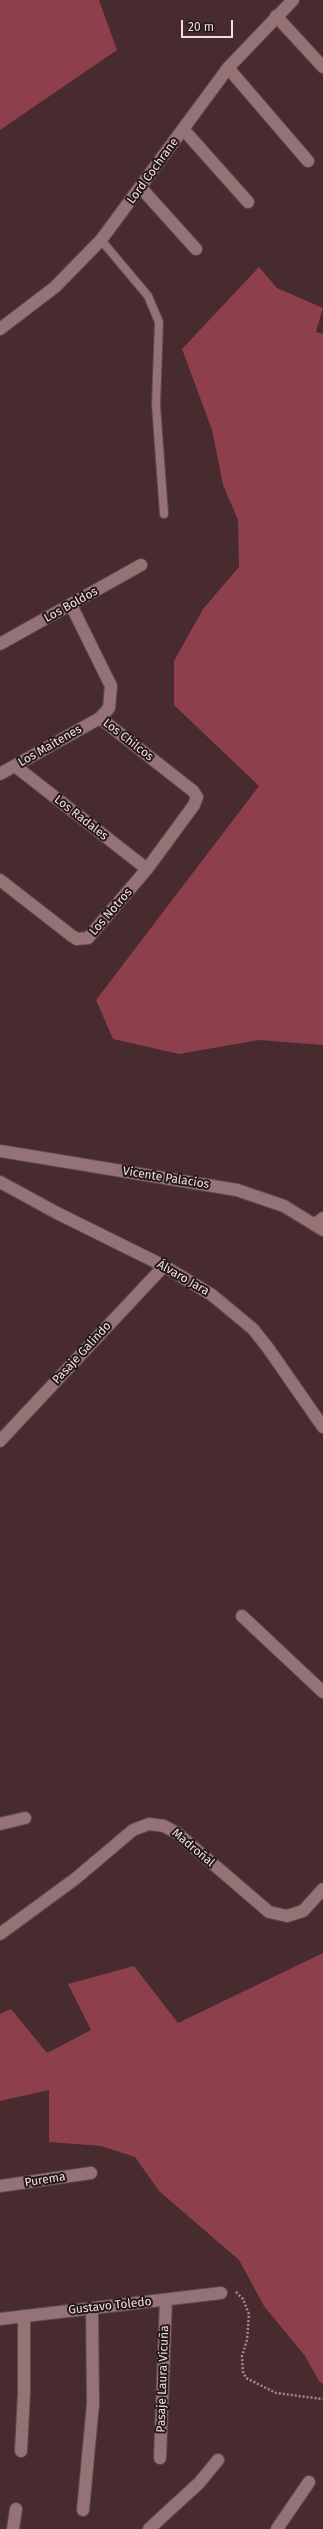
<!DOCTYPE html>
<html>
<head>
<meta charset="utf-8">
<style>
  body { margin:0 }
  #map { position:relative; width:323px; height:2529px; overflow:hidden; background:#472b2f; font-family:"Fira Sans",sans-serif }
  canvas { display:block }
  .scale { position:absolute; left:181px; top:20px; width:52px; height:18px; box-sizing:border-box; border:2px solid #f2dee0; border-top:0; padding-left:5px; font-size:12px; line-height:14px; white-space:nowrap; color:#f2dee0; -webkit-text-stroke:3px #251819; paint-order:stroke }
</style>
</head>
<body>
<div id="map">
<canvas width="323" height="2529"></canvas>
<div class="scale">20 m</div>
</div>
<script>
const ctx = document.querySelector('canvas').getContext('2d');
ctx.lineJoin = 'round';
function fillPath(path, color) { ctx.fillStyle = color; ctx.fill(path, 'evenodd'); }
const poly = rows => new Path2D(rows.map(r => 'M' + r).join(''));
function trace(path, color, width, dash) { ctx.strokeStyle = color; ctx.lineWidth = width; ctx.lineCap = dash ? 'butt' : 'round'; ctx.setLineDash(dash || []); ctx.stroke(path); }
function drawText(font, color, halo, rows, align = 'center') {
  ctx.font = font + ' "Fira Sans",sans-serif'; ctx.lineWidth = 4; ctx.setLineDash([]); ctx.textBaseline = 'middle'; ctx.strokeStyle = halo; ctx.fillStyle = color; for (const [text, x, y, turn = 0] of rows) {
    ctx.save(); ctx.translate(x, y); ctx.rotate((+turn || 0) * Math.PI / 180); ctx.textAlign = isNaN(turn) ? turn : align; if (halo) ctx.strokeText(text, 0, 0); ctx.fillText(text, 0, 0); ctx.restore();
  }
}
const green = poly([
  [0,0,99,0,117,50,0,130],
  [259,267,277,288,323,308,316,332,323,334,323,1045,259,1040,179,1054,113,1039,96,1000,259,786,174,705,174,661,203,609,239,567,238,520,223,485,212,430,182,349],
  [323,1953,323,2384,319,2381,305,2356,264,2306,239,2260,159,2191,135,2157,101,2146,49,2142,49,2090,0,2101,0,2014,11,2009,47,2053,91,2030,68,1984,134,1966,178,2023]
]);
const path = poly([
  [236,2292,243,2299,249,2314,247,2340,242,2356,243,2372,246,2378,276,2393,323,2399]
]);
const lane = poly([
  [101,240,148,296,159,322,156,405,164,514]
]);
const street = poly([
  [276,16,323,67],
  [228,68,308,161],
  [183,129,248,202],
  [141,188,196,249],
  [0,644,141,565],
  [15,766,147,869],
  [0,774,100,718,109,708,111,686,71,605],
  [0,880,72,936,77,939,88,938,147,869,194,805,197,797,193,791,100,718],
  [0,1182,57,1213,164,1266,212,1295,253,1329,268,1348,323,1427],
  [315,1224,323,1218],
  [0,1441,164,1266],
  [242,1616,323,1692],
  [0,1824,25,1818],
  [0,1934,75,1879,133,1830,149,1824,164,1826,177,1833,269,1912,287,1916,303,1911,323,1889],
  [0,2186,91,2173],
  [0,2319,221,2293],
  [21,2451,24,2392,24,2316],
  [160,2458,166,2300],
  [83,2510,93,2404,92,2308],
  [13,2529,16,2509],
  [149,2529,199,2483,218,2460],
  [277,2529,309,2482]
]);
const secondary = poly([
  [0,329,55,287,101,240,228,68,293,0],
  [0,1151,237,1190,284,1206,323,1230]
]);
const streetNames = [
  ["Lord Cochrane",153,171,-54],
  ["Los Boldos",71,605,-29],
  ["Los Chilcos",128,740,38],
  ["Los Maitenes",50,746,-30],
  ["Los Radales",81,818,38],
  ["Los Notros",111,912,-49],
  ["Vicente Palacios",166,1178,9],
  ["Álvaro Jara",183,1278,30],
  ["Pasaje Galindo",82,1353,-47],
  ["Madroñal",193,1848,40],
  ["Purema",45,2180,-9],
  ["Gustavo Toledo",110,2306,-6],
  ["Pasaje Laura Vicuña",163,2379,-88]
];
fillPath(green, '#8d3f4c');
trace(lane, '#60484b', 10);
trace(street, '#60484b', 14);
trace(secondary, '#60484b', 14);
trace(path, '#a28a8d', 2.5, [2, 2]);
trace(lane, '#947276', 8);
trace(street, '#947276', 12);
trace(secondary, '#947276', 12);
drawText('12px', '#f2dee0', '#251819', streetNames);
</script>
</body>
</html>
